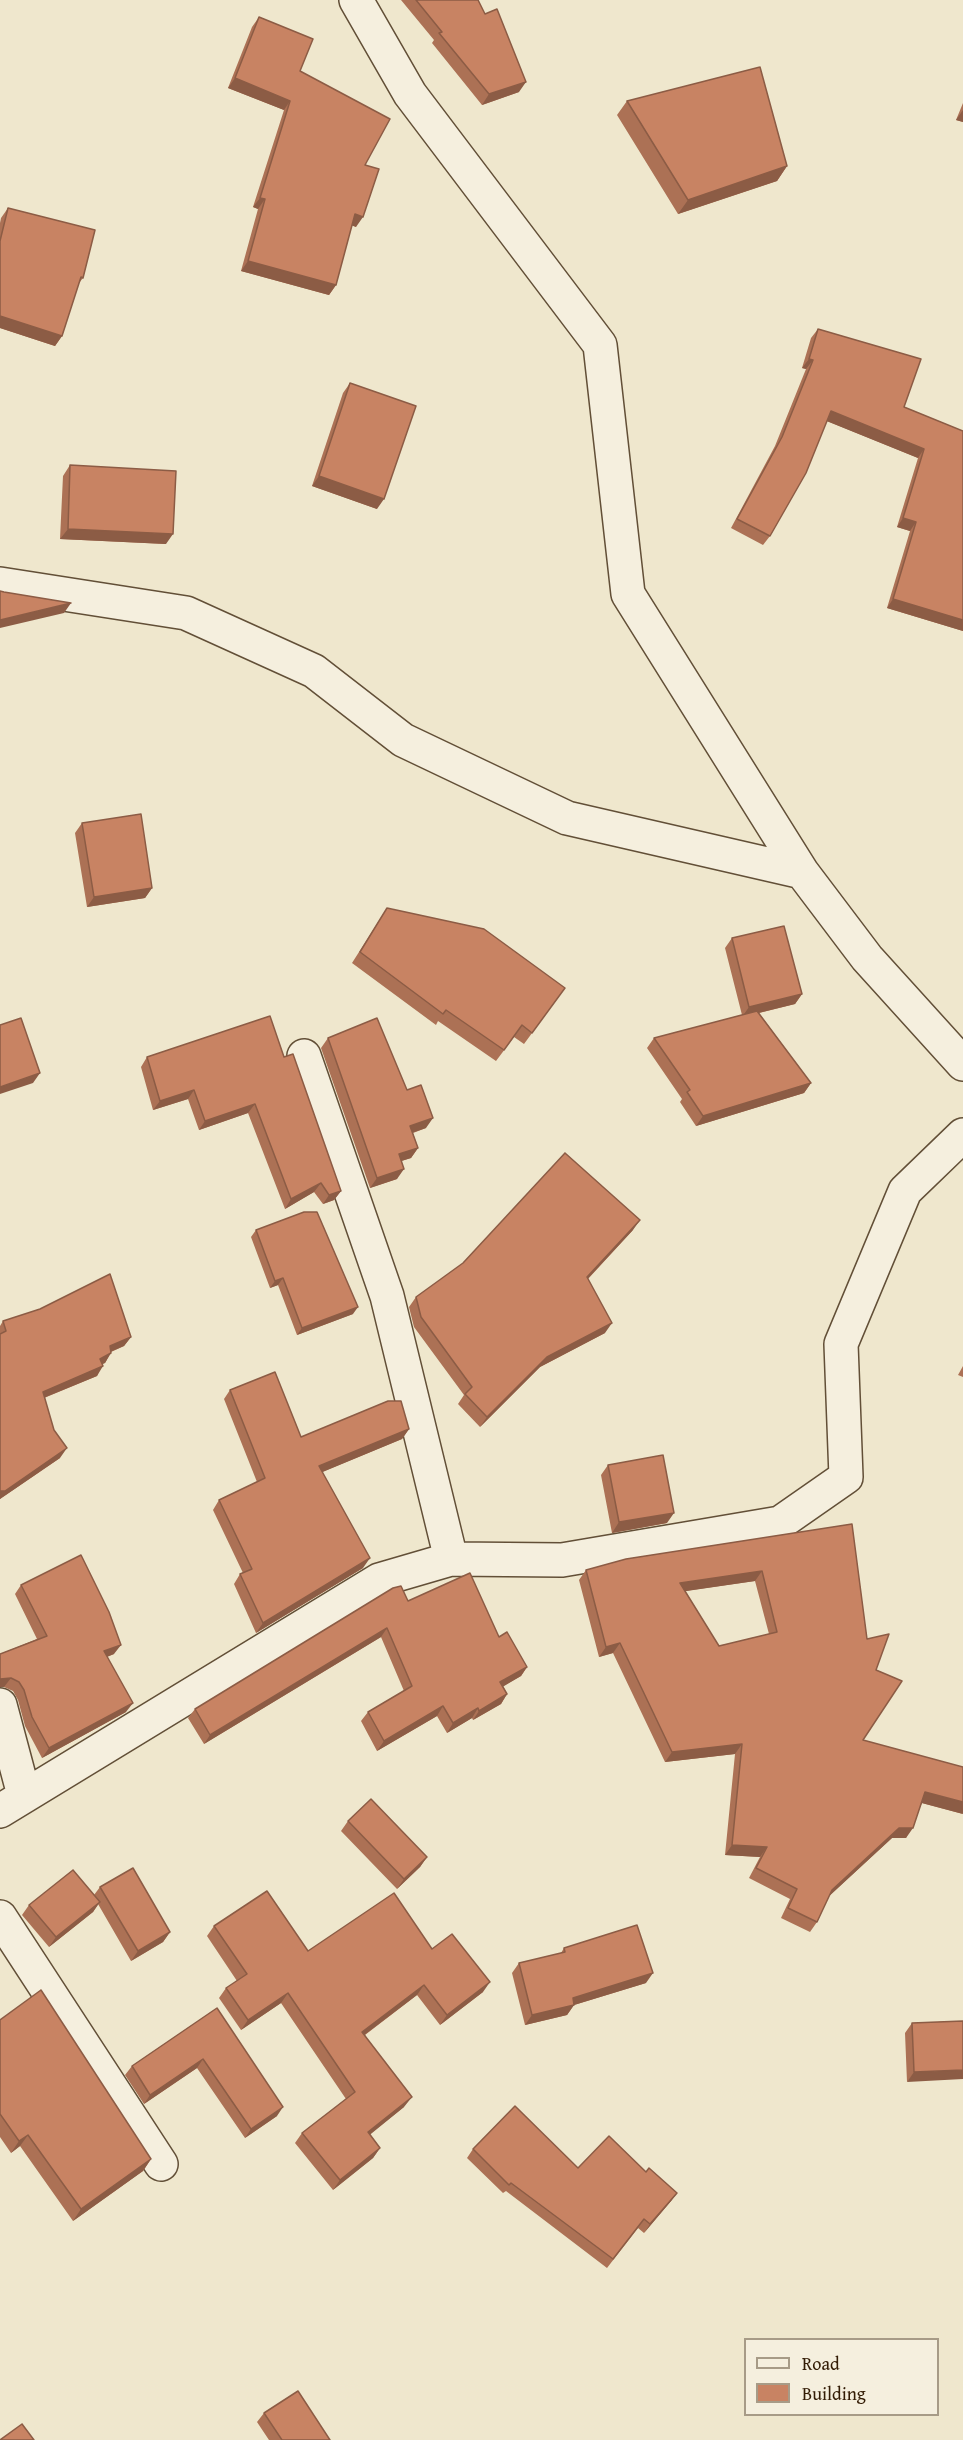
<!DOCTYPE html>
<html>
<head>
<meta charset="utf-8">
<style>
  body { margin:0 }
  #map { position:relative; width:963px; height:2440px; overflow:hidden; background:#efe7cd; font-family:"Gentium Book Plus",serif }
  canvas { display:block }
  .legend { position:absolute; left:744px; top:2338px; width:195px; height:78px; box-sizing:border-box; background:#f5efde; border:2px solid #a79b87; margin:0; padding:8px 10px; list-style:none; font-size:18px; color:#331c05 }
  .legend li { display:flex; align-items:center; gap:12px; height:30px }
  .legend b { width:30px; border:2px solid #a79b87 }
</style>
</head>
<body>
<div id="map">
<canvas width="963" height="2440"></canvas>
<ul class="legend">
<li><b style="height:8px;background:#f5efde"></b>Road</li>
<li><b style="height:16px;background:#c88363"></b>Building</li>
</ul>
</div>
<script>
const ctx = document.querySelector('canvas').getContext('2d');
ctx.lineJoin = 'round';
const poly = rows => new Path2D(rows.map(r => 'M' + r).join(''));
function trace(path, color, width, dash) { ctx.strokeStyle = color; ctx.lineWidth = width; ctx.lineCap = dash ? 'butt' : 'round'; ctx.setLineDash(dash || []); ctx.stroke(path); }
function fillPath(path, color) { ctx.fillStyle = color; ctx.fill(path, 'evenodd'); }
const minor = poly([
  [356,0,410,94,600,345,628,594,802,872,867,958,963,1064],
  [0,584,186,613,314,671,403,740,567,818,802,872],
  [304,1056,387,1296,451,1559],
  [0,1705,24,1795],
  [0,1811,379,1580,451,1559,562,1560,780,1523,846,1477,841,1344,905,1191,963,1135],
  [0,1917,161,2164]
]);
const wall = poly([
  [401,0,478,0,519,92,482,105,432,43,434,40],
  [259,17,300,71,365,165,356,227,352,225,336,285,329,295,241,271,258,209,253,207,284,110,228,88,252,27],
  [627,101,787,166,777,181,678,214,617,115],
  [963,103,963,122,956,120],
  [8,208,83,278,79,283,62,336,55,346,0,328,0,223,1,218],
  [818,329,904,407,963,431,963,631,887,608,910,531,897,527,918,458,827,421,770,536,763,545,731,528,775,446,806,369,802,368,811,338],
  [350,383,377,509,312,486,343,393],
  [70,465,166,544,60,539,63,476],
  [82,823,152,888,145,898,87,907,75,833],
  [387,908,557,999,524,1044,514,1037,496,1061,438,1021,436,1025,352,963],
  [732,938,802,994,795,1004,759,1013,811,1083,804,1093,696,1126,680,1102,682,1099,647,1048,654,1038,742,1015,725,948],
  [328,1038,407,1090,426,1128,413,1133,418,1148,411,1158,401,1161,397,1179,370,1188,321,1048],
  [147,1057,284,1057,341,1191,334,1200,323,1204,314,1192,285,1209,248,1113,199,1130,188,1099,153,1110,141,1067],
  [256,1230,353,1314,297,1335,278,1285,270,1288,251,1237],
  [633,1230,588,1279,605,1333,540,1367,480,1427,458,1404,464,1395,414,1327,409,1307,416,1297],
  [3,1321,131,1337,124,1346,111,1352,105,1363,102,1364,97,1376,44,1398,60,1458,0,1499,0,1326],
  [963,1366,963,1377,958,1375],
  [230,1390,301,1437,409,1429,402,1439,322,1472,363,1568,256,1633,234,1584,240,1574,243,1573,213,1510,219,1500,257,1482,224,1399],
  [608,1465,667,1523,612,1533,601,1475],
  [852,1524,867,1639,876,1670,863,1740,963,1814,922,1803,906,1838,892,1838,829,1896,817,1922,810,1932,781,1918,790,1899,749,1878,760,1857,725,1855,735,1754,665,1762,613,1653,599,1657,579,1580,586,1570],
  [755,1581,769,1634,719,1646,685,1591],
  [21,1585,114,1654,107,1657,126,1712,42,1758,25,1726,18,1700,13,1691,4,1687,0,1687,0,1654,37,1639,15,1594],
  [408,1601,499,1637,527,1667,521,1676,503,1686,507,1694,501,1704,473,1720,472,1718,447,1733,437,1716,377,1751,361,1721,368,1712,404,1691,381,1637,204,1744,188,1718,195,1709],
  [348,1821,427,1857,420,1867,397,1889,341,1831],
  [100,1887,170,1932,163,1942,131,1961,98,1904,93,1912,49,1947,22,1915,29,1905,94,1895],
  [214,1926,308,1951,432,1949,483,1992,440,2025,417,1995,365,2035,404,2107,370,2134,380,2148,373,2158,333,2190,295,2143,302,2133,346,2099,281,2003,241,2030,219,1998,226,1988,237,1981,207,1936],
  [564,1948,646,1983,574,2005,567,2015,525,2025,512,1973,519,1963,561,1953],
  [217,2008,277,2116,245,2138,197,2068,144,2104,125,2075,132,2066],
  [0,2020,151,2159,143,2171,73,2221,20,2146,11,2153,0,2137],
  [963,2021,907,2082,905,2033,912,2023],
  [473,2149,578,2168,646,2172,677,2193,671,2201,644,2233,638,2228,607,2268,506,2191,503,2193,467,2158],
  [264,2413,330,2440,269,2440,257,2422]
]);
const shadedWall = poly([
  [235,78,290,101,284,110,228,88],
  [526,82,519,92,482,105,489,94],
  [963,110,963,122,956,120],
  [787,166,777,181,678,214,688,200],
  [260,198,265,199,258,209,253,207],
  [355,214,363,217,356,227,348,224],
  [248,261,336,285,329,295,241,271],
  [0,316,62,336,55,346,0,328],
  [809,359,813,360,806,369,802,368],
  [831,411,924,449,918,458,824,420],
  [319,476,384,499,377,509,312,486],
  [903,518,916,522,910,531,897,527],
  [68,529,173,534,166,544,60,539],
  [893,599,963,620,963,631,887,608],
  [71,603,64,613,0,628,0,620],
  [152,888,145,898,87,907,94,897],
  [802,994,795,1004,742,1017,749,1007],
  [40,1073,33,1083,0,1094,0,1087],
  [811,1083,804,1093,696,1126,703,1116],
  [194,1090,188,1099,153,1110,160,1101],
  [255,1104,248,1113,199,1130,205,1121],
  [433,1118,426,1128,403,1136,410,1126],
  [418,1148,411,1158,392,1164,399,1154],
  [404,1169,397,1179,370,1188,377,1178],
  [321,1183,314,1192,285,1209,291,1199],
  [341,1191,334,1200,323,1204,329,1195],
  [640,1220,633,1230,580,1287,587,1277],
  [283,1278,278,1285,270,1288,275,1281],
  [358,1307,353,1314,297,1335,302,1328],
  [612,1323,605,1333,540,1367,480,1427,487,1417,547,1357],
  [131,1337,124,1346,103,1355,110,1346],
  [111,1353,105,1363,93,1368,100,1359],
  [103,1366,97,1376,36,1401,43,1392],
  [409,1429,402,1439,313,1476,319,1466],
  [67,1448,60,1458,0,1499,0,1491],
  [674,1513,667,1523,612,1533,619,1522],
  [370,1558,363,1568,256,1633,263,1623],
  [762,1571,755,1581,673,1593,680,1583],
  [387,1628,381,1637,204,1744,210,1735],
  [620,1643,613,1653,599,1657,606,1647],
  [121,1645,114,1654,98,1660,104,1651],
  [527,1667,521,1676,494,1692,500,1682],
  [1,1678,11,1678,4,1687,0,1687,0,1679],
  [507,1694,501,1704,473,1720,479,1711],
  [133,1703,126,1712,42,1758,49,1748],
  [443,1706,437,1716,377,1751,384,1741],
  [478,1708,472,1718,447,1733,453,1723],
  [742,1744,735,1754,665,1762,672,1752],
  [925,1792,963,1802,963,1814,918,1802],
  [899,1828,913,1828,906,1838,892,1838,825,1900,832,1890],
  [732,1845,767,1847,760,1857,725,1855],
  [427,1857,420,1867,397,1889,404,1879],
  [100,1902,93,1912,49,1947,56,1937],
  [170,1932,163,1942,131,1961,138,1951],
  [653,1973,646,1983,574,2005,567,2015,525,2025,532,2015,573,1998],
  [490,1982,483,1992,440,2025,447,2015],
  [424,1985,417,1995,355,2042,362,2032],
  [288,1993,281,2003,241,2030,248,2020],
  [203,2059,197,2068,144,2104,150,2095],
  [963,2070,963,2079,907,2082,914,2072],
  [412,2097,404,2107,361,2142,368,2132],
  [283,2107,277,2116,245,2138,251,2129],
  [28,2135,20,2146,11,2153,19,2141],
  [380,2148,373,2158,333,2190,340,2180],
  [151,2159,143,2171,73,2221,81,2209],
  [677,2193,671,2201,644,2233,650,2224]
]);
const building = poly([
  [416,0,478,0,485,14,497,9,526,82,489,94,439,33,442,32,416,0],
  [259,17,313,39,300,71,390,119,365,165,379,169,363,217,355,214,336,285,248,261,265,199,260,198,290,101,235,78,259,17],
  [760,67,787,166,688,200,627,101,760,67],
  [8,208,95,230,83,278,81,277,62,336,0,316,0,241,8,208],
  [818,329,921,359,904,407,963,431,963,620,893,599,916,522,903,518,924,449,831,411,806,473,770,536,737,519,782,437,813,360,809,359,818,329],
  [350,383,416,406,384,499,319,476,350,383],
  [70,465,176,471,173,534,68,529,70,465],
  [0,591,4,592,71,603,0,620,0,591],
  [141,814,152,888,94,897,82,823,141,814],
  [387,908,484,929,565,988,532,1033,522,1025,504,1050,446,1010,443,1014,360,952,387,908],
  [784,926,802,994,749,1007,732,938,784,926],
  [757,1011,811,1083,703,1116,687,1092,690,1090,654,1038,757,1011],
  [270,1016,284,1057,293,1054,341,1191,329,1195,321,1183,291,1199,255,1104,205,1121,194,1090,160,1101,147,1057,270,1016],
  [21,1018,40,1073,0,1087,0,1025,21,1018],
  [377,1018,407,1090,421,1085,433,1118,410,1126,418,1148,399,1154,404,1169,377,1178,328,1038,377,1018],
  [565,1153,640,1220,587,1277,612,1323,547,1357,487,1417,465,1394,472,1387,421,1317,416,1297,463,1263,565,1153],
  [304,1212,317,1212,358,1307,302,1328,283,1278,275,1281,256,1230,304,1212],
  [110,1274,131,1337,110,1346,111,1353,100,1359,103,1366,43,1392,54,1430,67,1448,5,1491,0,1491,0,1334,6,1331,3,1321,40,1309,110,1274],
  [275,1372,301,1437,388,1401,401,1401,409,1429,319,1466,370,1558,263,1623,240,1574,252,1569,219,1500,265,1478,230,1390,275,1372],
  [663,1455,674,1513,619,1522,608,1465,663,1455],
  [852,1524,867,1639,889,1634,876,1670,902,1681,863,1740,963,1767,963,1802,925,1792,913,1828,899,1828,832,1890,817,1922,788,1908,797,1889,756,1868,767,1847,732,1845,742,1744,672,1752,620,1643,606,1647,586,1570,626,1559,852,1524],
  [762,1571,777,1632,719,1646,680,1583,762,1571],
  [81,1555,109,1612,121,1645,104,1651,133,1703,49,1748,32,1717,24,1690,19,1682,11,1678,0,1679,0,1654,47,1636,21,1585,81,1555],
  [470,1573,499,1637,507,1632,527,1667,500,1682,507,1694,479,1711,478,1708,453,1723,443,1706,384,1741,368,1712,412,1686,387,1628,210,1735,195,1709,393,1588,401,1586,408,1601,470,1573],
  [371,1799,427,1857,404,1879,348,1821,371,1799],
  [133,1868,170,1932,138,1951,100,1887,133,1868],
  [73,1870,100,1902,56,1937,29,1905,73,1870],
  [267,1891,308,1951,394,1893,432,1949,452,1934,490,1982,447,2015,424,1985,362,2032,412,2097,368,2132,380,2148,340,2180,302,2133,355,2092,288,1993,248,2020,226,1988,247,1974,214,1926,267,1891],
  [637,1925,653,1973,573,1998,574,2005,532,2015,519,1963,565,1952,564,1948,637,1925],
  [41,1990,151,2159,81,2209,28,2135,19,2141,0,2114,0,2020,41,1990],
  [217,2008,283,2107,251,2129,203,2059,150,2095,132,2066,217,2008],
  [963,2021,963,2070,914,2072,912,2023,963,2021],
  [515,2106,578,2168,609,2136,646,2172,649,2168,677,2193,650,2224,644,2219,613,2259,511,2183,509,2185,473,2149,515,2106],
  [298,2391,330,2440,282,2440,264,2413,298,2391],
  [22,2424,34,2440,0,2440,22,2424]
]);
trace(minor, '#624f37', 36);
trace(minor, '#f5efde', 33);
fillPath(wall, '#ac7155');
fillPath(shadedWall, '#8c5c45');
fillPath(building, '#c88363');
trace(building, '#8c5c45', 1.5);
</script>
</body>
</html>
